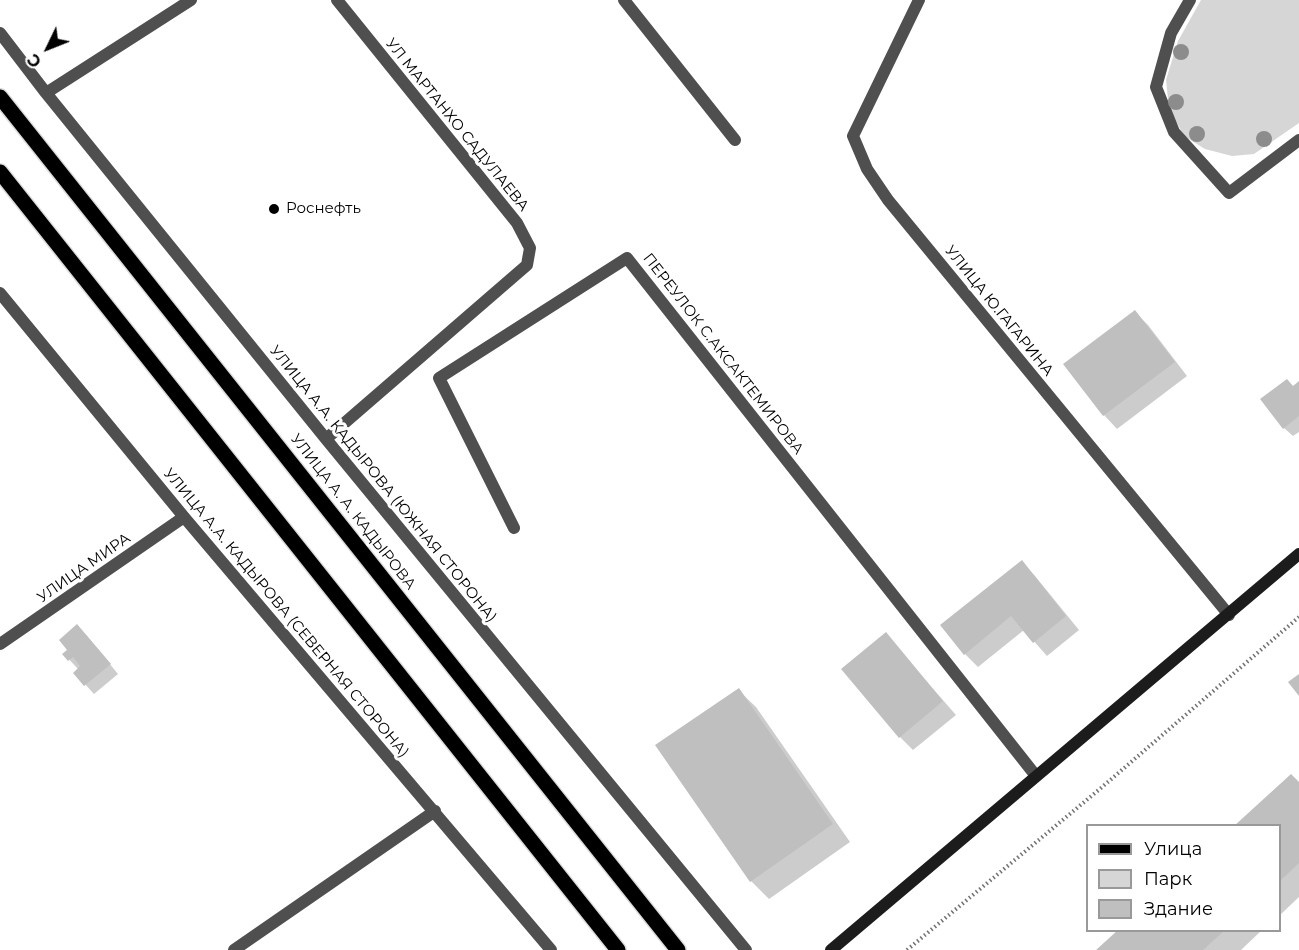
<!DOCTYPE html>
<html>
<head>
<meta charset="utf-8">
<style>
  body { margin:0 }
  #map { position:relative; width:1299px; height:950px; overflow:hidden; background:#fff; font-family:Montserrat,sans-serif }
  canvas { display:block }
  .legend { position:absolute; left:1086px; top:824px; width:195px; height:108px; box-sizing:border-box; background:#fff; border:2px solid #999; margin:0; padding:8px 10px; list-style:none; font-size:18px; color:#000 }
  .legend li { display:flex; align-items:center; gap:12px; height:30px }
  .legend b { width:30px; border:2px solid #999 }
  .north { position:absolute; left:18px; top:18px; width:60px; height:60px; -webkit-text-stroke:4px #fff; paint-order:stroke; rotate:227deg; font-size:16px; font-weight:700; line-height:24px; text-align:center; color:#000 }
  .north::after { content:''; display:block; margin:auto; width:21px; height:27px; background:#000; clip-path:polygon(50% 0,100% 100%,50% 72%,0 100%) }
</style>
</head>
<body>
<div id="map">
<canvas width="1299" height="950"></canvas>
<ul class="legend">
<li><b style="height:8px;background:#000"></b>Улица</li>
<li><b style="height:16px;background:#d6d6d6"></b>Парк</li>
<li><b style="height:16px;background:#bfbfbf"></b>Здание</li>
</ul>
<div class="north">С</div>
</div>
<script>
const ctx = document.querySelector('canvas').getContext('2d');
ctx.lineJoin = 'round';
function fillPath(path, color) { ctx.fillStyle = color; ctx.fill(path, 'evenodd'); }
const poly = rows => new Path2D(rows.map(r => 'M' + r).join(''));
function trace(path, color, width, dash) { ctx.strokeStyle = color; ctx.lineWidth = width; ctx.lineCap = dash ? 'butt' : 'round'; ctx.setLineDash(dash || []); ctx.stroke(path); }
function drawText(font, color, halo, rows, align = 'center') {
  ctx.font = font + ' Montserrat,sans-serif'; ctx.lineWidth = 6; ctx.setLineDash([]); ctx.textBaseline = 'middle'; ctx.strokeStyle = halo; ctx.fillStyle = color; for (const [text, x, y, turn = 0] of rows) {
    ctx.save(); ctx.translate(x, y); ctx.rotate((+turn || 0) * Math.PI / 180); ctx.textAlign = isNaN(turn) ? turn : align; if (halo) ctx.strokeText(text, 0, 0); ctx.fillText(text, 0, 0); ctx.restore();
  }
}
const green = poly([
  [1201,0,1299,0,1299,123,1254,154,1232,156,1205,149,1184,136,1169,108,1166,80,1178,41]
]);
const shadow = poly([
  [1135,312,1148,325,1187,376,1117,429,1104,415,1065,364],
  [1299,383,1299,432,1293,436,1284,428,1294,387],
  [1022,562,1035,576,1079,630,1047,656,1024,630,978,667,965,654],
  [885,634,956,715,913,750,900,737],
  [86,635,118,674,94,694,75,673,79,670,64,654],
  [738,690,756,707,850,842,769,899,751,881],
  [1299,784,1299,897,1280,915,1280,826],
  [1120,930,1262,930,1241,950,1098,950]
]);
const building = poly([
  [1135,310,1175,362,1103,416,1063,364],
  [1287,379,1293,386,1299,381,1299,416,1283,429,1260,399],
  [1022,560,1066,616,1033,643,1011,616,964,655,940,625],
  [77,624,111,664,84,686,73,673,80,666,73,657,68,661,62,654,67,650,59,640],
  [886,632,943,701,899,738,841,669],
  [1299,674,1299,696,1288,682],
  [739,688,833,824,750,882,655,745],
  [1291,774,1299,782,1299,863,1280,881,1280,826,1234,826],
  [1118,930,1225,930,1203,950,1096,950]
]);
const path = poly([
  [907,950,1101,788,1299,617]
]);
const street = poly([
  [624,0,735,140],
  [919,0,853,136,867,169,888,200,1229,615],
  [1190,0,1171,33,1156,87,1174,132,1229,193,1299,140],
  [0,33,46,93,326,439,746,950],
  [46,93,191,0],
  [0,293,184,517,551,950],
  [326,439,527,265,530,248,517,223,337,0],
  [514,528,439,378,627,258,1036,776],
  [0,644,184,517],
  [234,950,435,811]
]);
const secondary = poly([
  [831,950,1299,554]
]);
const primary = poly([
  [0,97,678,950],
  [0,172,618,950]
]);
const trees = [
  [1181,52],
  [1176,102],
  [1197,134],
  [1264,139]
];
const markers = [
  [274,209,6,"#000"]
];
const streetNames = [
  ["УЛ МАРТАНХО САДУЛАЕВА",457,125,51],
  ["УЛИЦА Ю.ГАГАРИНА",999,311,51],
  ["ПЕРЕУЛОК С.АКСАКТЕМИРОВА",723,354,52],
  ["УЛИЦА А.А. КАДЫРОВА (ЮЖНАЯ СТОРОНА)",383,484,51],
  ["УЛИЦА А. А. КАДЫРОВА",353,512,52],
  ["УЛИЦА МИРА",84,568,-35],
  ["УЛИЦА А.А. КАДЫРОВА (СЕВЕРНАЯ СТОРОНА)",286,613,50]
];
const poiNames = [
  ["Роснефть",286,209]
];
fillPath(green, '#d6d6d6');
fillPath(shadow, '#0003');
fillPath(building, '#bfbfbf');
trace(primary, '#dbdbdb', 18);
trace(path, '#717171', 4, [1.5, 3]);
trace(street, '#4f4f4f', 12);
trace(secondary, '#1c1c1c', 12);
trace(primary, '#000', 15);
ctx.fillStyle = '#8c8c8c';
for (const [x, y] of trees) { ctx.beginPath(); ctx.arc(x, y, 8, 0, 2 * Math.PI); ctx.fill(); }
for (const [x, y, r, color] of markers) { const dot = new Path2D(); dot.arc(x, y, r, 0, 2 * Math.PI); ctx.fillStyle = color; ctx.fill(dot); trace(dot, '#fff', 2); }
drawText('15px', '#000', '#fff', streetNames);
drawText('15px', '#000', '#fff', poiNames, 'left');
</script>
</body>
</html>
